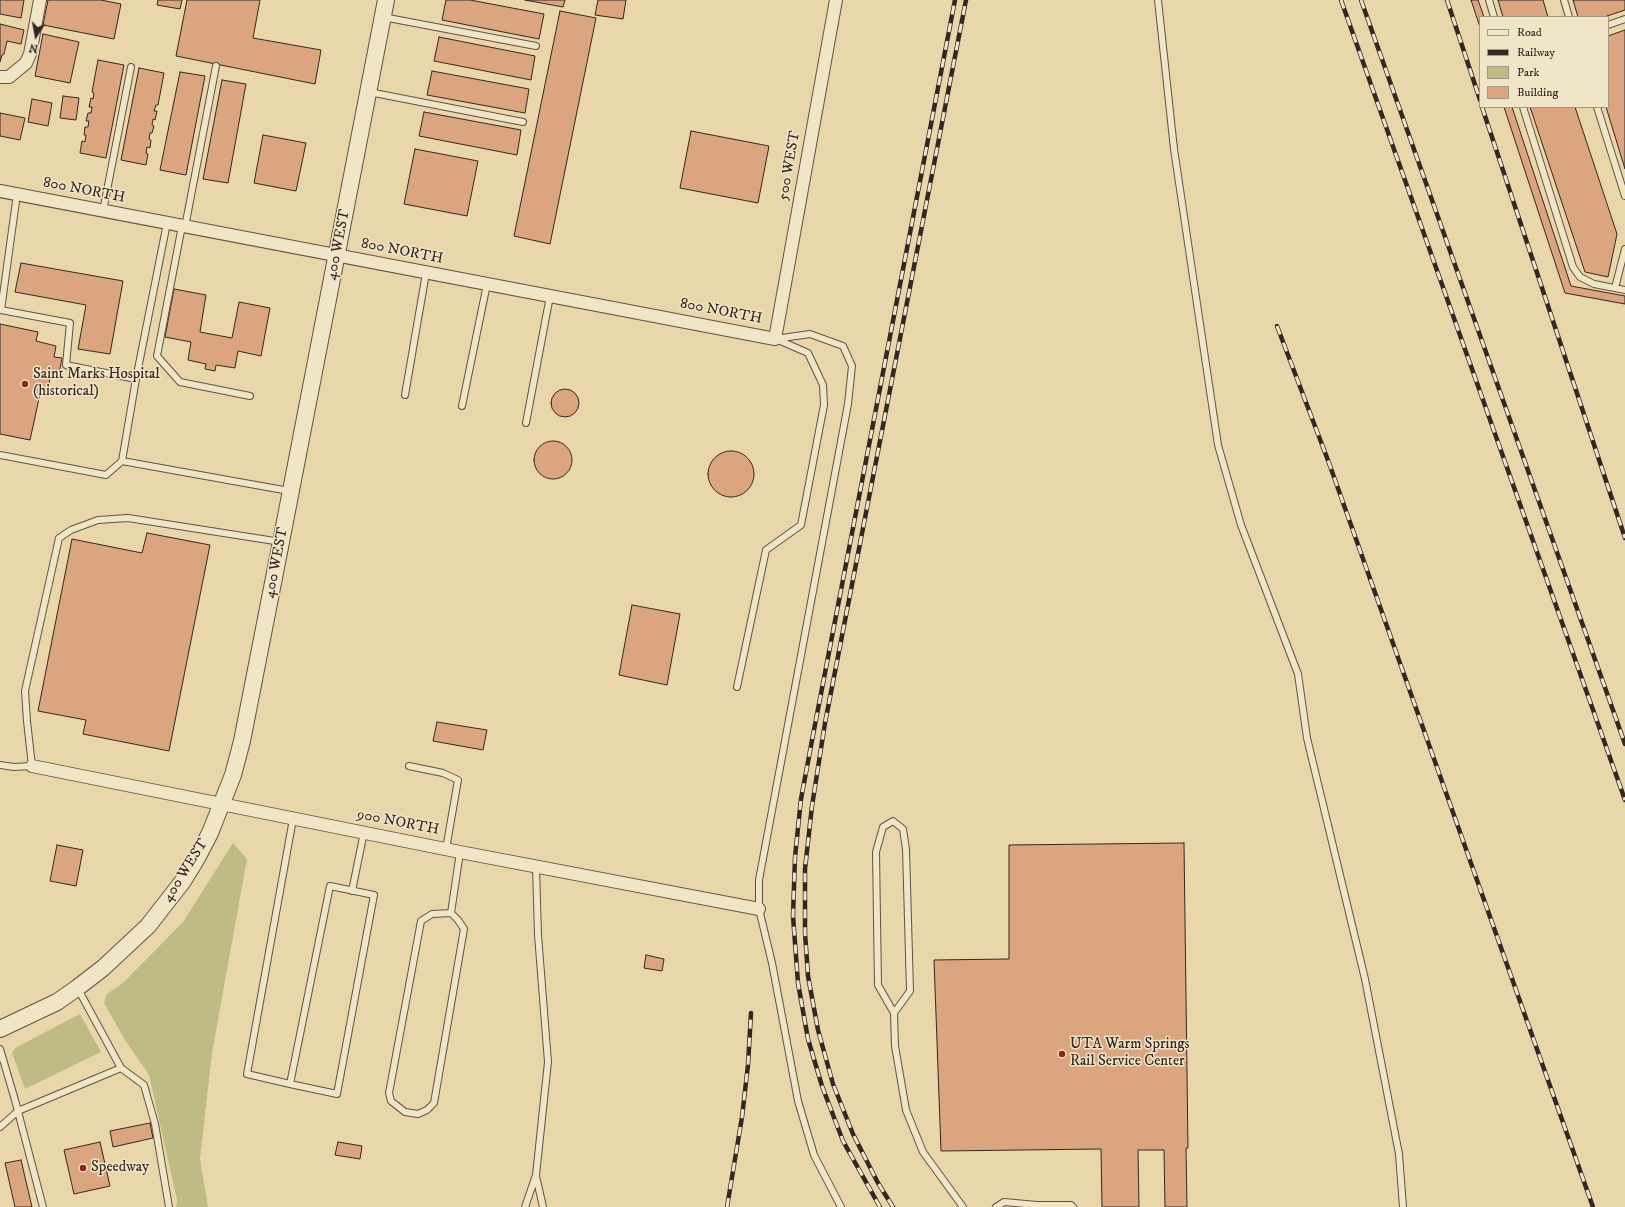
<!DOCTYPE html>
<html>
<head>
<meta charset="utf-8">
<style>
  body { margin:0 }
  #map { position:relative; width:1625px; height:1207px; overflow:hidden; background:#e9d7ab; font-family:"IM FELL DW Pica",serif }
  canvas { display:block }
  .legend { position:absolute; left:1479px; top:16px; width:130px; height:92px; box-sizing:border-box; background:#f1e5c8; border:1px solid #a59986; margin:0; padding:5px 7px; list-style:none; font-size:12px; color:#342722 }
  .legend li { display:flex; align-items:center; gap:8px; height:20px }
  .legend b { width:20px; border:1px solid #a59986 }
  .north { position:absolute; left:16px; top:16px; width:40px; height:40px; -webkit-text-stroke:3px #f1e5c8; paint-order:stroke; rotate:191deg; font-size:11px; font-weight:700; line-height:16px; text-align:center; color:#342722 }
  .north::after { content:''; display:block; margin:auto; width:14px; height:18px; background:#342722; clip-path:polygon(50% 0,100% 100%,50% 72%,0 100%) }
</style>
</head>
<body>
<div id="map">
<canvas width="1625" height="1207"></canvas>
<ul class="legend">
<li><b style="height:5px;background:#f1e5c8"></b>Road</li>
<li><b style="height:5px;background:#342722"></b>Railway</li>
<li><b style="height:11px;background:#bebc84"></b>Park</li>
<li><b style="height:11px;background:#dba57f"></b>Building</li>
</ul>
<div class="north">N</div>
</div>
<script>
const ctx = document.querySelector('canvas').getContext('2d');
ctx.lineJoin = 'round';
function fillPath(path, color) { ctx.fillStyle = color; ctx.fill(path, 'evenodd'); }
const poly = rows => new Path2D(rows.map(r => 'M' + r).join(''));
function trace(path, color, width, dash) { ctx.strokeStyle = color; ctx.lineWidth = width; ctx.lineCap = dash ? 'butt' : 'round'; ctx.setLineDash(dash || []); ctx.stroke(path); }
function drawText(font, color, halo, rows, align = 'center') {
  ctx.font = font + ' "IM FELL DW Pica",serif'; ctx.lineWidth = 3; ctx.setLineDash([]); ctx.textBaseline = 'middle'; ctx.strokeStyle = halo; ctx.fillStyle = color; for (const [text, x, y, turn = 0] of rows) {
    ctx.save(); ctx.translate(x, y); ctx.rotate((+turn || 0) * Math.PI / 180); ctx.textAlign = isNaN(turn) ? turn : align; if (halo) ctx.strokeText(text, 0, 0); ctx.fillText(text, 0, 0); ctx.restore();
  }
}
const green = poly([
  [233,843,247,859,212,1053,200,1159,208,1207,176,1207,177,1200,149,1075,125,1040,104,1003,107,994,123,983,183,922],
  [80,1014,101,1052,25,1089,12,1053,15,1048]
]);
const building = poly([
  [0,0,24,0,21,18,0,14,0,0],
  [48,0,101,0,121,4,114,39,43,25,48,0],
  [158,0,182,0,180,9,157,5,158,0],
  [187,0,260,0,253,38,321,50,315,84,176,56,187,0],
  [446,0,470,0,544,14,539,39,442,20,446,0],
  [525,0,565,0,563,7,525,0],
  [598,0,626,0,623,19,595,15,598,0],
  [1471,0,1478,0,1484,17,1480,17,1480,27,1471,0],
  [1498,0,1543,0,1548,17,1503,17,1498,0],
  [1573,0,1625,0,1625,10,1604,17,1578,17,1573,0],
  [560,11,596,18,550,244,514,236,560,11],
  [0,24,24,30,21,44,7,41,4,54,2,55,0,62,0,24],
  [1625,30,1625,169,1606,107,1608,107,1608,36,1625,30],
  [43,34,79,42,70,83,35,76,43,34],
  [439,37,535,56,531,80,434,61,439,37],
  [98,60,124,65,106,158,80,153,82,141,85,142,86,135,84,135,85,127,88,127,89,121,86,121,88,113,91,113,92,107,89,107,91,98,93,99,94,93,92,92,98,60],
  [139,68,164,73,158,105,156,105,154,111,157,111,155,120,153,119,152,125,154,126,152,133,150,133,149,139,151,140,150,148,147,147,146,153,148,154,146,165,121,160,139,68],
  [432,71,529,89,525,113,427,95,432,71],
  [180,72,205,76,186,175,160,170,180,72],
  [222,80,246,84,228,183,203,179,222,80],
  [63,96,79,98,76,120,60,118,63,96],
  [32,99,52,103,48,126,28,122,32,99],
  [1504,107,1512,107,1571,286,1625,296,1625,304,1565,293,1504,107],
  [1530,107,1575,107,1617,234,1608,277,1585,272,1530,107],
  [424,112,521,130,517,155,419,136,424,112],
  [0,113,25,118,20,140,0,136,0,113],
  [691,131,769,146,758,203,680,188,691,131],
  [263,135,306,143,296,191,254,183,263,135],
  [415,149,478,161,467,216,404,204,415,149],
  [21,263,123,281,110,354,78,349,86,305,15,292,21,263],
  [174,289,206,295,200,332,232,338,239,302,270,308,261,356,238,351,235,368,216,365,215,371,205,369,206,364,188,360,191,342,165,337,174,289],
  [0,324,38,332,36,341,56,346,54,357,62,358,59,374,51,372,47,396,40,394,30,440,0,434,0,324],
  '551 403a14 14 0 1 1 28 0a14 14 0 1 1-28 0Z',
  '534 460a19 19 0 1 1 38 0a19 19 0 1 1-38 0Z',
  '708 474a23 23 0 1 1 46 0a23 23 0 1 1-46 0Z',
  [147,533,210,545,169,751,83,734,86,720,38,711,72,539,142,553,147,533],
  [632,605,680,614,667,685,619,675,632,605],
  [437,722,487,730,483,750,433,741,437,722],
  [1184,843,1188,1148,1186,1148,1187,1207,1165,1207,1164,1150,1138,1150,1139,1207,1102,1207,1101,1149,941,1151,934,960,1009,959,1009,845,1184,843],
  [57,845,83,850,76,886,50,881,57,845],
  [646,955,664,959,662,971,644,968,646,955],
  [150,1123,153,1138,113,1147,110,1131,150,1123],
  [100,1142,110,1186,74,1194,64,1150,100,1142],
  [338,1142,362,1146,360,1159,335,1155,338,1142],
  [21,1160,32,1207,15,1207,5,1163,21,1160]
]);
const service = poly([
  [1158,0,1174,149,1218,445,1241,525,1298,674,1307,738,1365,979,1399,1154,1403,1207],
  [1489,0,1494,17],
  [1564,0,1569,17],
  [383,17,536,46],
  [1608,25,1625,19],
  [369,92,523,122],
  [1523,107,1573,267,1580,277,1594,284,1625,290],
  [1597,107,1625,196],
  [17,194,1,310,70,323,66,365,136,379,167,223],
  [103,211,131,67],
  [182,226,157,356,180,382,250,396],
  [185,227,216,66],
  [1615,288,1625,249],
  [775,339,810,334,843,346,852,366,848,404,759,880,759,909,772,963,798,1101,814,1155,841,1207],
  [405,395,426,273],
  [462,406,487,284],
  [526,423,550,296],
  [0,455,106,475,122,461,136,379],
  [122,461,289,491],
  [737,687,766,550,801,525,824,405,823,385,808,353,776,339],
  [0,765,14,767,32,766,27,721,25,691,59,538,71,530,98,520,128,518,281,542],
  [409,766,443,773,458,780,446,849],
  [352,891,364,832],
  [451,913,432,914,421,921,389,1093,391,1101,405,1112,418,1114,427,1110,434,1103,464,929,458,920,451,913,460,852],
  [894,1013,910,991,906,849,903,829,893,821,883,827,876,852,878,985,894,1013,895,1046,906,1110,923,1152,963,1207],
  [0,1049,15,1100,43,1207],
  [121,1068,144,1085,155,1124,169,1207],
  [290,1084,330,886,374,895,337,1094,290,1084,247,1074,293,819],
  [0,1127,18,1111,121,1068,78,989],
  [536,1176,543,1207],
  [525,1207,536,1175,548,1062,538,935,536,867],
  [996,1207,1004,1202,1037,1205],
  [1037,1207,1037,1205,1071,1205,1073,1207]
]);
const minor = poly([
  [0,77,9,77,26,63,30,54,40,0],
  [0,191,775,339,836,0],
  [32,766,460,852,759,909]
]);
const tertiary = poly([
  [0,1029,57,1002,77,988,103,968,148,926,183,881,197,858,210,833,233,775,242,741,281,542,386,0]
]);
const rail = poly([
  [1341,0,1625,800],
  [1361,0,1625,744],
  [1447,0,1480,100],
  [1482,107,1625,538],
  [1277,326,1329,463,1593,1207],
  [727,1207,742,1117,748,1065,751,1013],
  [880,1207,843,1141,822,1086,808,1039,798,983,793,916,795,857,801,799,813,735,955,0],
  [893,1207,878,1183,853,1134,833,1084,818,1030,808,976,805,933,805,869,812,806,825,723,966,0]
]);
const markers = [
  [25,384,4,"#8f2418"],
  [1062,1054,4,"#8f2418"],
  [83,1168,4,"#8f2418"]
];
const streetNames = [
  ["500 WEST",790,166,-80],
  ["800 NORTH",84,191,11],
  ["400 WEST",339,245,-79],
  ["800 NORTH",402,252,11],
  ["800 NORTH",721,312,11],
  ["400 WEST",277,563,-79],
  ["900 NORTH",398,823,11],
  ["400 WEST",186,871,-58]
];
const poiNames = [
  ["Saint Marks Hospital",33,375],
  ["(historical)",33,392],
  ["UTA Warm Springs",1070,1045],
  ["Rail Service Center",1070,1062],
  ["Speedway",91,1168]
];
fillPath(green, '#bebc84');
fillPath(building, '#dba57f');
trace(building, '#342722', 1);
trace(service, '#615344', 8);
trace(minor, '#615344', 14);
trace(tertiary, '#615344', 18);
trace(service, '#f1e5c8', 6);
trace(minor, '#f1e5c8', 12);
trace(tertiary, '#f1e5c8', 16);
trace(rail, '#342722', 4.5);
trace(rail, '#f1e5c8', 3, [9]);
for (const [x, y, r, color] of markers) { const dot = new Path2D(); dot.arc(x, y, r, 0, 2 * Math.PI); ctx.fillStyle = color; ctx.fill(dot); trace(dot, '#f1e5c8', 1.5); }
drawText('15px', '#342722', '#f1e5c8', streetNames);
drawText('15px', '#342722', '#f1e5c8', poiNames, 'left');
</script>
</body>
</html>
